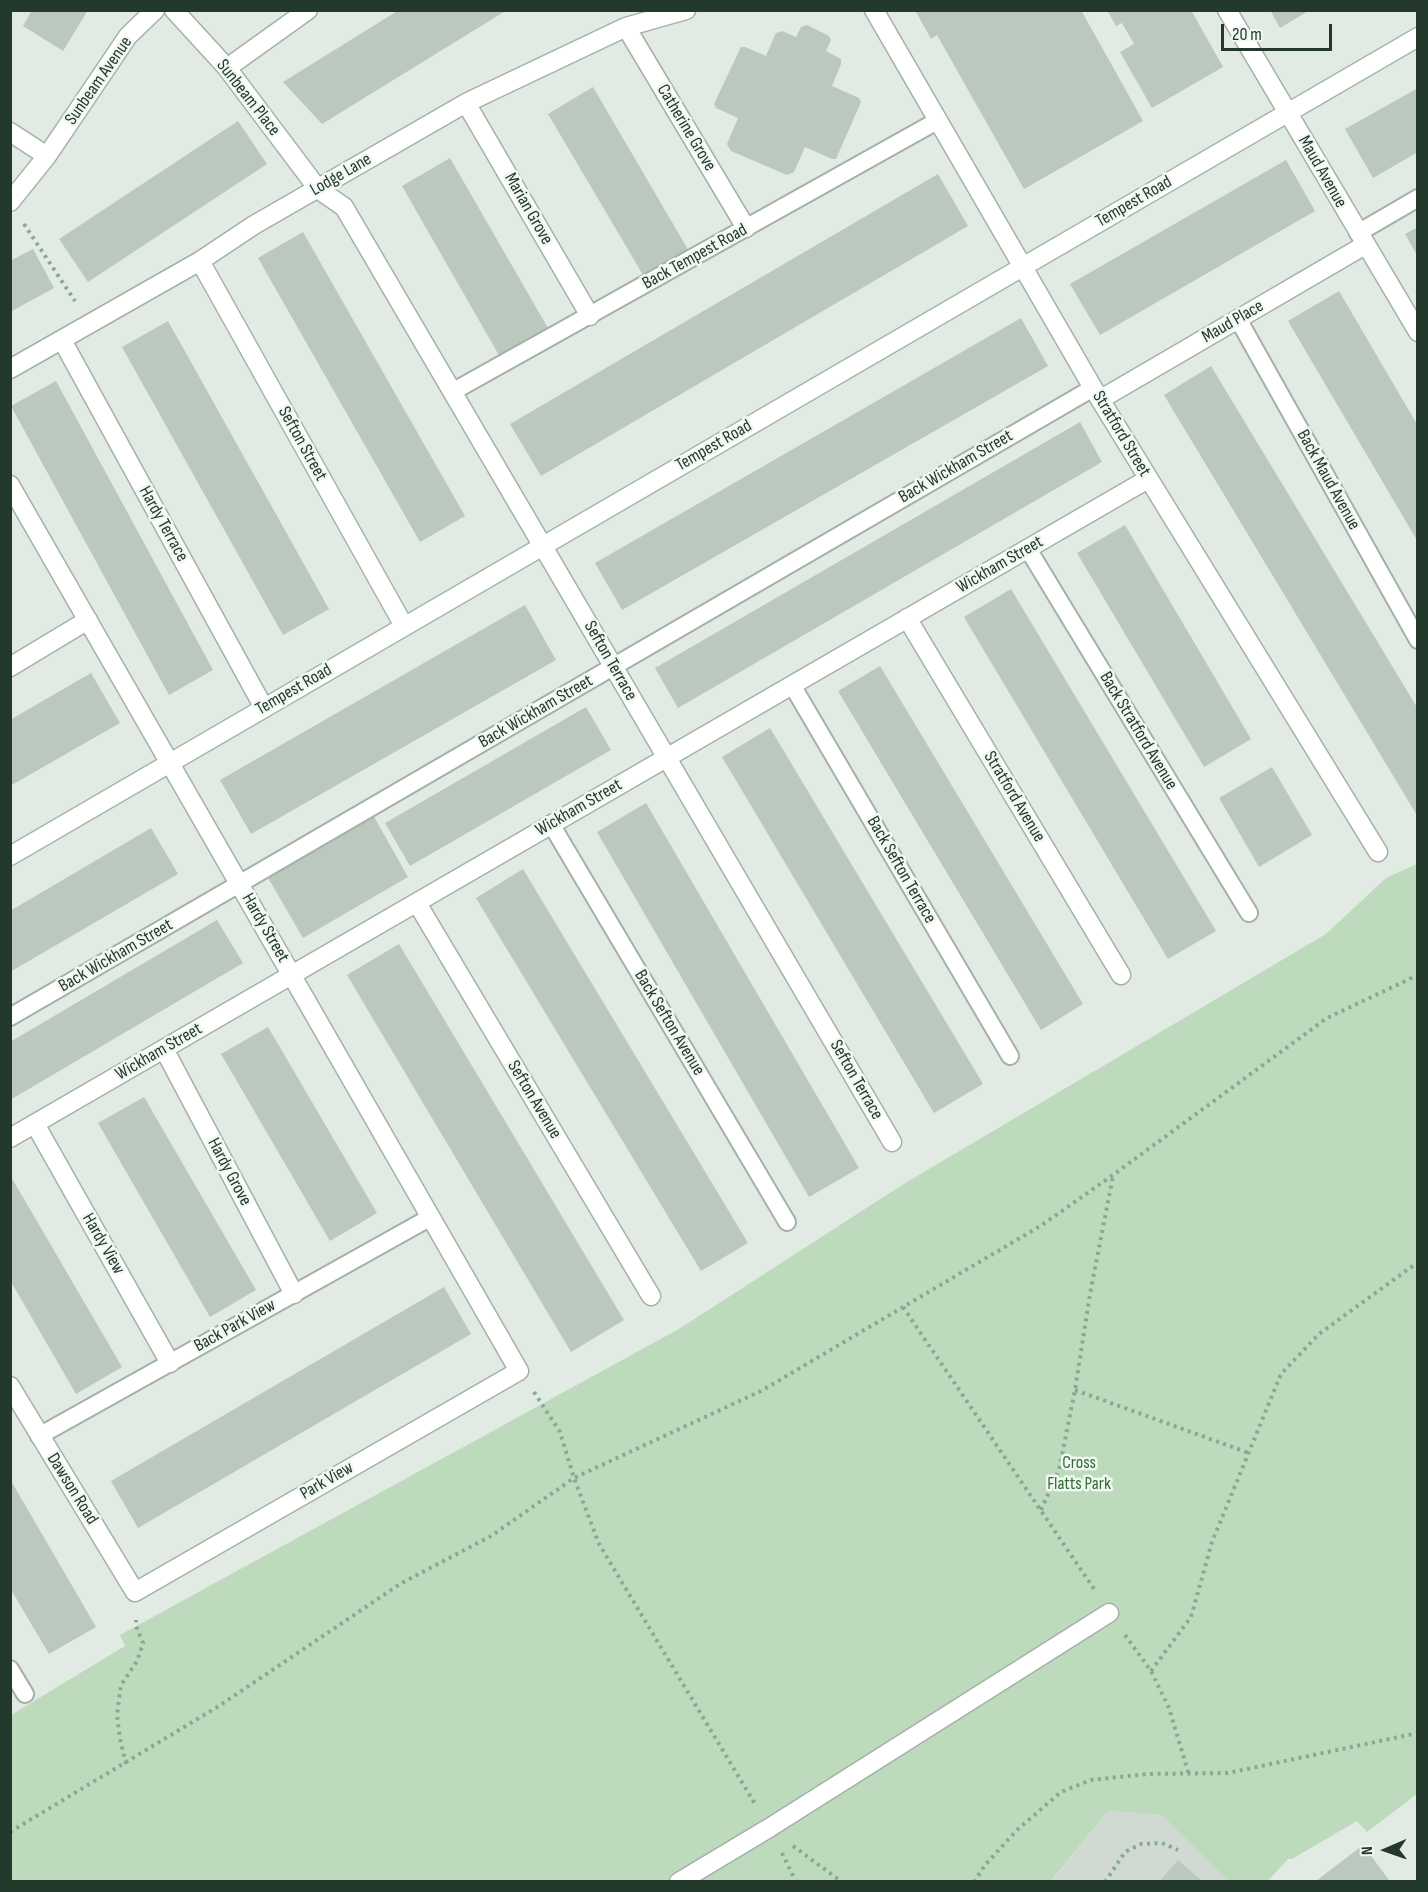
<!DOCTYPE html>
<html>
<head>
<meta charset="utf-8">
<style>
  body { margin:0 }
  #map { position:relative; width:1428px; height:1892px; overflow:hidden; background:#e1eae3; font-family:"Sofia Sans Condensed",sans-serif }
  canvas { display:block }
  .frame { position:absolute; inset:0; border:12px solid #23392c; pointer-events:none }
  .north { position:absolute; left:1356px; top:1820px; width:60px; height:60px; -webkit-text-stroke:4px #f1f7f2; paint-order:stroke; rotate:268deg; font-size:16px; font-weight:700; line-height:24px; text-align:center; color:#23392c }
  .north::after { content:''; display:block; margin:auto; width:21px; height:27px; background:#23392c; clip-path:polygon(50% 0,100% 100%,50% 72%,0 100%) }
  .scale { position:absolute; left:1221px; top:24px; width:111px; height:27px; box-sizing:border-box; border:3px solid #23392c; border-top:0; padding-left:8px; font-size:18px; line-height:21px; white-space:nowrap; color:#23392c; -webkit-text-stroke:4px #f1f7f2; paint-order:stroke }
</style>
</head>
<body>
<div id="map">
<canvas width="1428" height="1892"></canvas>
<div class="frame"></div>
<div class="north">N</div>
<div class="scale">20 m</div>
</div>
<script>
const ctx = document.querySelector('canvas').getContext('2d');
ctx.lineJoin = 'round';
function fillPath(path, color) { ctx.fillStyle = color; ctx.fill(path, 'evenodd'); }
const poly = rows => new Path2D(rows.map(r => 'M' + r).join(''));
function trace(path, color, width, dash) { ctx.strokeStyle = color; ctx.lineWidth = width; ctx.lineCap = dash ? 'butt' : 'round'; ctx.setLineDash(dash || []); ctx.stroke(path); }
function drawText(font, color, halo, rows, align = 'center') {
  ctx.font = font + ' "Sofia Sans Condensed",sans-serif'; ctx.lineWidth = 5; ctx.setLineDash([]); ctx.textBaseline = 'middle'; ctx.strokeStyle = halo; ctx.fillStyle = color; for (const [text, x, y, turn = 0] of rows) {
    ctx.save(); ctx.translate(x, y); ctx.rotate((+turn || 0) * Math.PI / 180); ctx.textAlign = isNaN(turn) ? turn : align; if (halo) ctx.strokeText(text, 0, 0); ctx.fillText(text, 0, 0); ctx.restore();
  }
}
const built = poly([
  [1108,1811,1163,1815,1228,1881,1051,1882]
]);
const green = poly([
  [1417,864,1417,1794,1367,1832,1357,1821,1292,1859,1288,1859,1267,1882,1228,1881,1162,1815,1108,1811,1051,1881,11,1882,11,1715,125,1646,120,1635,679,1329,902,1185,1326,934,1386,878]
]);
const building = poly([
  [32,10,88,10,63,51,23,26],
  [399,10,507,10,322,124,283,82],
  [915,10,1081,10,1143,121,1024,189,937,35,931,39],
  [1107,10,1191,10,1223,67,1152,108,1120,52,1134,44,1122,23,1116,26],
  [1270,10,1310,10,1280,28],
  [807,25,829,36,831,40,826,51,841,59,841,64,832,86,859,98,861,102,836,159,832,159,805,147,794,172,787,175,731,151,727,144,738,118,716,108,714,104,741,47,745,47,766,56,776,33,782,31,796,37,801,27],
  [593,87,690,253,646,280,548,114],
  [1418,88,1418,152,1373,178,1345,129],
  [238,121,267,164,88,282,59,239],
  [450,158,549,330,500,357,402,186],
  [1286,160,1315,211,1100,335,1070,284],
  [938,174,968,226,541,476,510,424],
  [1418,227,1418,257,1405,234],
  [303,232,465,516,420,542,258,258],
  [33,249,54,288,10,312,10,261],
  [1339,291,1418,426,1418,542,1288,321],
  [1021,318,1048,366,622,610,595,563],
  [168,321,329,609,283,635,122,347],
  [1211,366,1418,709,1418,817,1164,395],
  [56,381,213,670,169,695,11,406],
  [1080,422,1102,462,678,708,655,668],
  [1125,525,1251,739,1204,767,1077,553],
  [1011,589,1216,931,1168,959,964,617],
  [525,605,556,660,251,834,220,780],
  [880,666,1083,1004,1041,1030,838,691],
  [91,673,120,723,10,786,10,720],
  [586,707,611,750,410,866,385,823],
  [770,728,983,1084,934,1113,722,757],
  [1272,767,1312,835,1259,867,1219,798],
  [646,803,859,1168,809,1197,597,832],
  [373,815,408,877,303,938,267,876],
  [151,828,178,874,10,972,10,911],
  [523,869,748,1243,701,1271,476,898],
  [217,920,243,963,10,1100,10,1042],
  [399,944,624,1320,571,1352,347,975],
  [268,1027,377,1213,330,1241,221,1054],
  [144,1097,256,1290,210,1317,98,1123],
  [10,1175,122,1367,76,1394,10,1280],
  [444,1287,471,1334,138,1528,111,1481],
  [10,1479,96,1627,49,1654,10,1588],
  [1363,1845,1389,1880,1387,1881,1316,1881],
  [1178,1860,1201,1880,1200,1881,1160,1881]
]);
const path = poly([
  [24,224,75,301],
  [903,1307,1094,1589],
  [1075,1390,1249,1453],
  [534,1392,560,1432,574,1478,599,1544,755,1804],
  [1041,1510,1059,1470,1075,1390,1090,1294,1113,1176],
  [1125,1635,1151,1671,1169,1708,1189,1775],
  [1151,1671,1191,1617,1212,1542,1281,1374,1319,1334,1414,1265,1418,1265],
  [126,1764,120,1739,117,1715,121,1685,137,1661,143,1643,136,1626,136,1620],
  [10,1832,219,1706,400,1584,491,1536,574,1478,761,1391,1042,1225,1113,1175,1327,1018,1418,975],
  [793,1846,842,1882],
  [782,1853,796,1882],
  [974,1882,985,1865,1017,1830,1061,1792,1091,1780,1147,1774,1228,1773,1418,1733],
  [1105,1882,1125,1852,1141,1844,1162,1843,1178,1850]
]);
const lane = poly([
  [1358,233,1418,198],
  [1238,319,1418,640],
  [452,392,937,121],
  [1028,549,1249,913],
  [792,685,1010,1056],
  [551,824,787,1222],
  [10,1017,1093,388],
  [39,1436,431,1217],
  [10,1669,25,1694]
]);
const street = poly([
  [174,10,227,68,318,189,344,207,892,1142],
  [874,10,1093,388,1378,852],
  [1227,10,1418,332],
  [626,27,746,228],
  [227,68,308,10],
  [466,103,590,316],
  [10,132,47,156],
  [10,202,47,156,128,36,155,10],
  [200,261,404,626],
  [62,340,264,708],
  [10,369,200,261,254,225,466,103,626,27,686,10],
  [1101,399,1365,245],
  [10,485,519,1371,135,1592,10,1386],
  [907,618,1121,975],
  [10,667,88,620],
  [417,903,651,1296],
  [164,1049,294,1294],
  [35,1124,170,1363],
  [10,1138,1148,479],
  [679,1882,769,1828,1109,1613]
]);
const secondary = poly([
  [10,856,1418,37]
]);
const streetNames = [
  ["Sunbeam Avenue",99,81,-55],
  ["Sunbeam Place",248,98,52],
  ["Catherine Grove",686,128,59],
  ["Maud Avenue",1322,172,60],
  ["Lodge Lane",341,175,-30],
  ["Tempest Road",1134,202,-30],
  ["Marian Grove",528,209,60],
  ["Back Tempest Road",695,257,-29],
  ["Maud Place",1233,322,-30],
  ["Stratford Street",1121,434,59],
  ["Sefton Street",302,444,61],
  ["Tempest Road",714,446,-30],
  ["Back Wickham Street",956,467,-30],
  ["Back Maud Avenue",1328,480,61],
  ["Hardy Terrace",163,524,61],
  ["Wickham Street",1000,565,-30],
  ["Sefton Terrace",610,661,60],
  ["Tempest Road",294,690,-30],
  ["Back Wickham Street",536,712,-30],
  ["Back Stratford Avenue",1138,731,59],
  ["Stratford Avenue",1014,797,59],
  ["Wickham Street",579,808,-30],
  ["Back Sefton Terrace",901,870,60],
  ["Hardy Street",265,928,60],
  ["Back Wickham Street",116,956,-30],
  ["Back Sefton Avenue",669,1023,59],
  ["Wickham Street",159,1052,-30],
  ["Sefton Terrace",856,1080,60],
  ["Sefton Avenue",534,1100,59],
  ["Hardy Grove",229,1172,62],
  ["Hardy View",103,1244,60],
  ["Back Park View",235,1326,-29],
  ["Park View",327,1481,-30],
  ["Dawson Road",72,1489,58]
];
const parkNames = [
  ["Cross",1079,1463],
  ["Flatts Park",1079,1484]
];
fillPath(built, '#d0dad2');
fillPath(green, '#bddabc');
fillPath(building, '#bac8be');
trace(lane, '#a4b1a8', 20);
trace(street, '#a4b1a8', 21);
trace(secondary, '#a3b8ab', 21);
trace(path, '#84ab92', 4, [3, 4.5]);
trace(lane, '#fff', 16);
trace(street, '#fff', 18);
trace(secondary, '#fff', 18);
drawText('18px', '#23392c', '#f1f7f2', streetNames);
drawText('18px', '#316d35', '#f1f7f2', parkNames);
</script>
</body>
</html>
